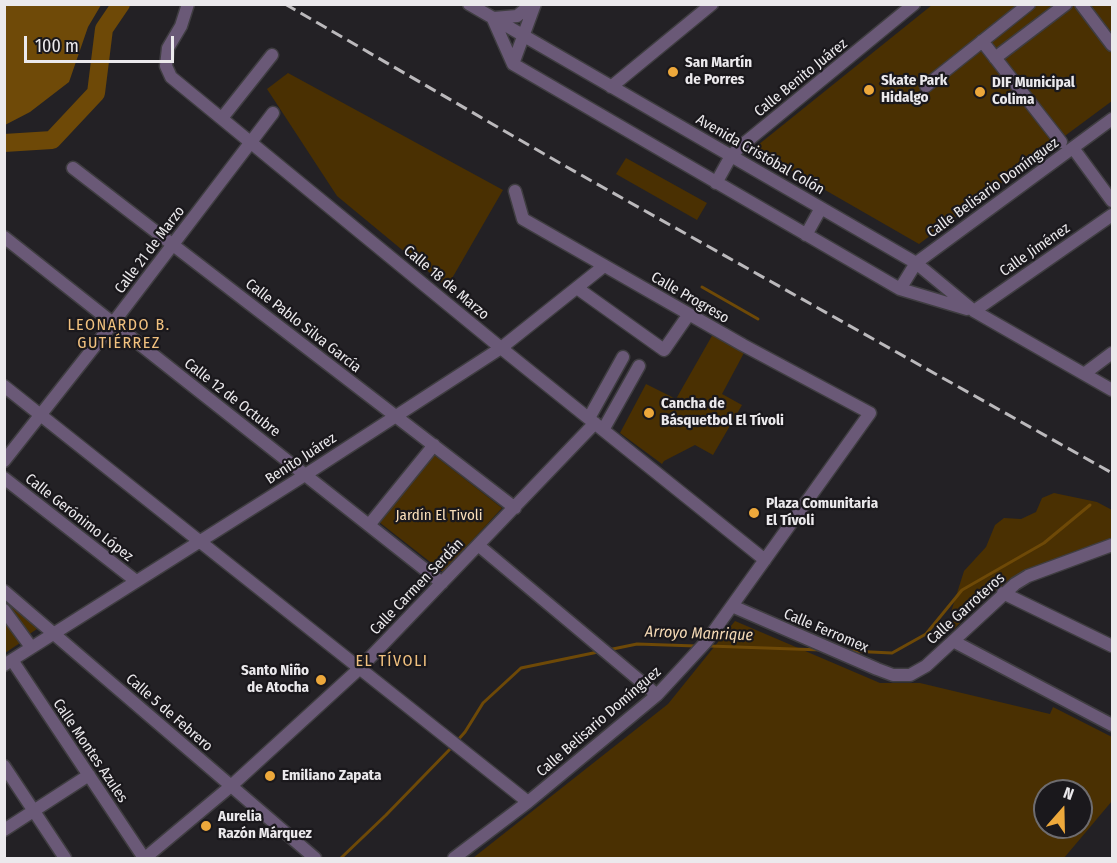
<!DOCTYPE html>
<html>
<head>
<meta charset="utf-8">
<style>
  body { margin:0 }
  #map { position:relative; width:1117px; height:863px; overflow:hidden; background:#232125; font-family:"Fira Sans Condensed",sans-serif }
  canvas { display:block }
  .frame { position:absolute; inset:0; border:6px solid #ebe9ec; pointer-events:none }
  .north { position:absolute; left:1033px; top:779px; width:60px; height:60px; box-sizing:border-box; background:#1a181c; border:2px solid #6e6c6f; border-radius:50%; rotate:20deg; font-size:16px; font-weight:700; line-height:24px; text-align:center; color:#ebe9ec }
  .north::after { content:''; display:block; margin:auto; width:21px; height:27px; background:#eda83b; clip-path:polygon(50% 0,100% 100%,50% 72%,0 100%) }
  .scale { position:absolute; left:24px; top:36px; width:150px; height:27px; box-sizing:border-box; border:3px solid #ebe9ec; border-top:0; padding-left:8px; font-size:18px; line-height:21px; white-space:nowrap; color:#ebe9ec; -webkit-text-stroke:4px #1a181c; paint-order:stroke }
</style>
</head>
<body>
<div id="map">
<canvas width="1117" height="863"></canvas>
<div class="frame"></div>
<div class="north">N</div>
<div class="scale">100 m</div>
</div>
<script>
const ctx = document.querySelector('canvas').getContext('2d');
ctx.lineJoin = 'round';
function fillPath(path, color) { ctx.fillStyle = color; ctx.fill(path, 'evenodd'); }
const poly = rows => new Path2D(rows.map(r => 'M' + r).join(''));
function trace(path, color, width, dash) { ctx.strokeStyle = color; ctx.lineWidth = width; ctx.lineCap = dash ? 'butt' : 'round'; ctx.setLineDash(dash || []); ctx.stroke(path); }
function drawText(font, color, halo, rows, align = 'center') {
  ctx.font = font + ' "Fira Sans Condensed",sans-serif'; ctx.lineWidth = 4.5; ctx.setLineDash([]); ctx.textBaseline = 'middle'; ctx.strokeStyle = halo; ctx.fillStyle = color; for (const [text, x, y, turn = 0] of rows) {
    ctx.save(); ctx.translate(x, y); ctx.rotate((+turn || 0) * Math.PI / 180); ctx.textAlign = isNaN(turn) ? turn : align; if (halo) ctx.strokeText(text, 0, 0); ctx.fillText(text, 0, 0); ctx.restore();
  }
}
const green = poly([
  [932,5,1112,5,1112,101,919,244,759,152,758,145],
  [288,73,503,190,447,287,337,196,267,89],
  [626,158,707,203,697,220,616,174],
  [713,334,745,351,722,394,742,405,713,455,695,445,664,461,662,464,620,433,646,384,676,399],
  [434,455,502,508,443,572,379,522],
  [1054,493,1097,502,1112,510,1112,540,1075,551,1010,579,982,601,954,629,951,612,964,571,986,547,995,525,1004,518,1021,519,1036,512,1042,498],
  [5,595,40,627,28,635,5,603],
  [735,621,880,683,920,683,1050,714,1053,707,1112,737,1112,801,1064,858,473,858,668,704],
  [1045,791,1081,791,1081,827,1045,827],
  [5,623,20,643,5,653,4,653]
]);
const forest = poly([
  [5,4,101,5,88,27,69,82,30,112,5,125]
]);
const stream = poly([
  [702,287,758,319],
  [709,646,822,650],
  [608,650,637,644,696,646],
  [850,651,892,653,926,634,962,590,1044,543,1090,505],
  [457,741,465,732,483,703,521,668,598,652],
  [341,858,386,815,453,746]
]);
const river = poly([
  [4,143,52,140,96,93,104,29,121,4]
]);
const minor = poly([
  [188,4,181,26,168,48,166,66,171,77,501,348,765,560],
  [469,4,916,263,974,311,1112,390],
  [1081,4,1112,45],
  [494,18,517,16,532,4],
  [493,19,513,64,900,289,967,309],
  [982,41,1061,142],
  [995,58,1066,4],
  [513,64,535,4],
  [926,86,1029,4],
  [611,87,712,4],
  [222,118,272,55],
  [1073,148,1112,201],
  [73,168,515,508],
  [716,183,731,156,741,146,914,4],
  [806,235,821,208],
  [4,237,442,583],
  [577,288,664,350,689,314],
  [900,289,916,263,1112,119],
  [974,311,1112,215],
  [1084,374,1112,353],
  [4,386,528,802],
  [589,418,623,357],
  [603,430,639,366],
  [4,461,113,323,273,113],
  [4,478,136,581],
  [369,525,434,445],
  [478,545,657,695],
  [4,591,315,858],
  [1003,593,1112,646],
  [732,606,877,669,893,675,910,675,926,666,1015,584,1028,576,1112,545],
  [4,610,31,647],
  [953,641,1112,725],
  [12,660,144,858],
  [4,665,305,475,501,348,604,266],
  [4,766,65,858],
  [4,830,89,775],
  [145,858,231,786,360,668,595,423],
  [454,858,528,802,657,695,706,642,870,413,743,345,523,219,515,191]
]);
const rail = poly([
  [285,4,565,166,1112,473]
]);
const markers = [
  [673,72,6,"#eda83b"],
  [869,90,6,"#eda83b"],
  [980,92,6,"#eda83b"],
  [649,413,6,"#eda83b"],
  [754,513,6,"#eda83b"],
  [321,680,6,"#eda83b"],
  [270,776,6,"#eda83b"],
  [206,826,6,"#eda83b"]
];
const poiNames = [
  ["San Martín",685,63],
  ["de Porres",685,80],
  ["Skate Park",881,81],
  ["Hidalgo",881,98],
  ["DIF Municipal",992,83],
  ["Colima",992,100],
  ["Cancha de",661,404],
  ["Básquetbol El Tívoli",661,421],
  ["Plaza Comunitaria",766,504],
  ["El Tívoli",766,521],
  ["Santo Niño",309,671,"right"],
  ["de Atocha",309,688,"right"],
  ["Emiliano Zapata",282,776],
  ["Aurelia",218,817],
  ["Razón Márquez",218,834]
];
const streetNames = [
  ["Calle Benito Juárez",801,78,-39],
  ["Avenida Cristóbal Colón",760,155,30],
  ["Calle Belisario Domínguez",993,188,-36],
  ["Calle 21 de Marzo",150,250,-53],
  ["Calle Jiménez",1035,250,-35],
  ["Calle 18 de Marzo",446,283,40],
  ["Calle Progreso",690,298,30],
  ["Calle Pablo Silva García",303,326,38],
  ["Calle 12 de Octubre",232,398,38],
  ["Benito Juárez",301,459,-33],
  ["Calle Gerónimo López",79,518,38],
  ["Calle Carmen Serdán",417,587,-46],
  ["Calle Garroteros",966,609,-42],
  ["Calle Ferromex",826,631,23],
  ["Calle 5 de Febrero",169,713,41],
  ["Calle Belisario Domínguez",599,722,-41],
  ["Calle Montes Azules",90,751,56]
];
const parkNames = [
  ["Jardín El Tivoli",439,516]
];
const neighbourhoodNames = [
  ["LEONARDO B.",119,326],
  ["GUTIÉRREZ",119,344],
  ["EL TÍVOLI",392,662]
];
const waterNames = [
  ["Arroyo Manrique",699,634,2]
];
fillPath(green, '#4a3002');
fillPath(forest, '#6f4a08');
trace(stream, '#6e4907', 3);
trace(river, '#6e4907', 18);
trace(minor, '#3f3d41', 15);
trace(minor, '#6a5977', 12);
trace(rail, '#bbb9bc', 3, [12, 6]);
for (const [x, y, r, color] of markers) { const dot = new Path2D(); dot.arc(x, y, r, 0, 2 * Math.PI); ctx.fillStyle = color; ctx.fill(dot); trace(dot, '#1a181c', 2); }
drawText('bold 15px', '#ebe9ec', '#1a181c', poiNames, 'left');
drawText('15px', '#ebe9ec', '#1a181c', streetNames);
drawText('15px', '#f9deb9', '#1a181c', parkNames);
ctx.letterSpacing = '1.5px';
drawText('16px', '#f1c17f', '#1a181c', neighbourhoodNames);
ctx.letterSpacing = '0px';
drawText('italic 16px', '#f4d9b5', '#1a181c', waterNames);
</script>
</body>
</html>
